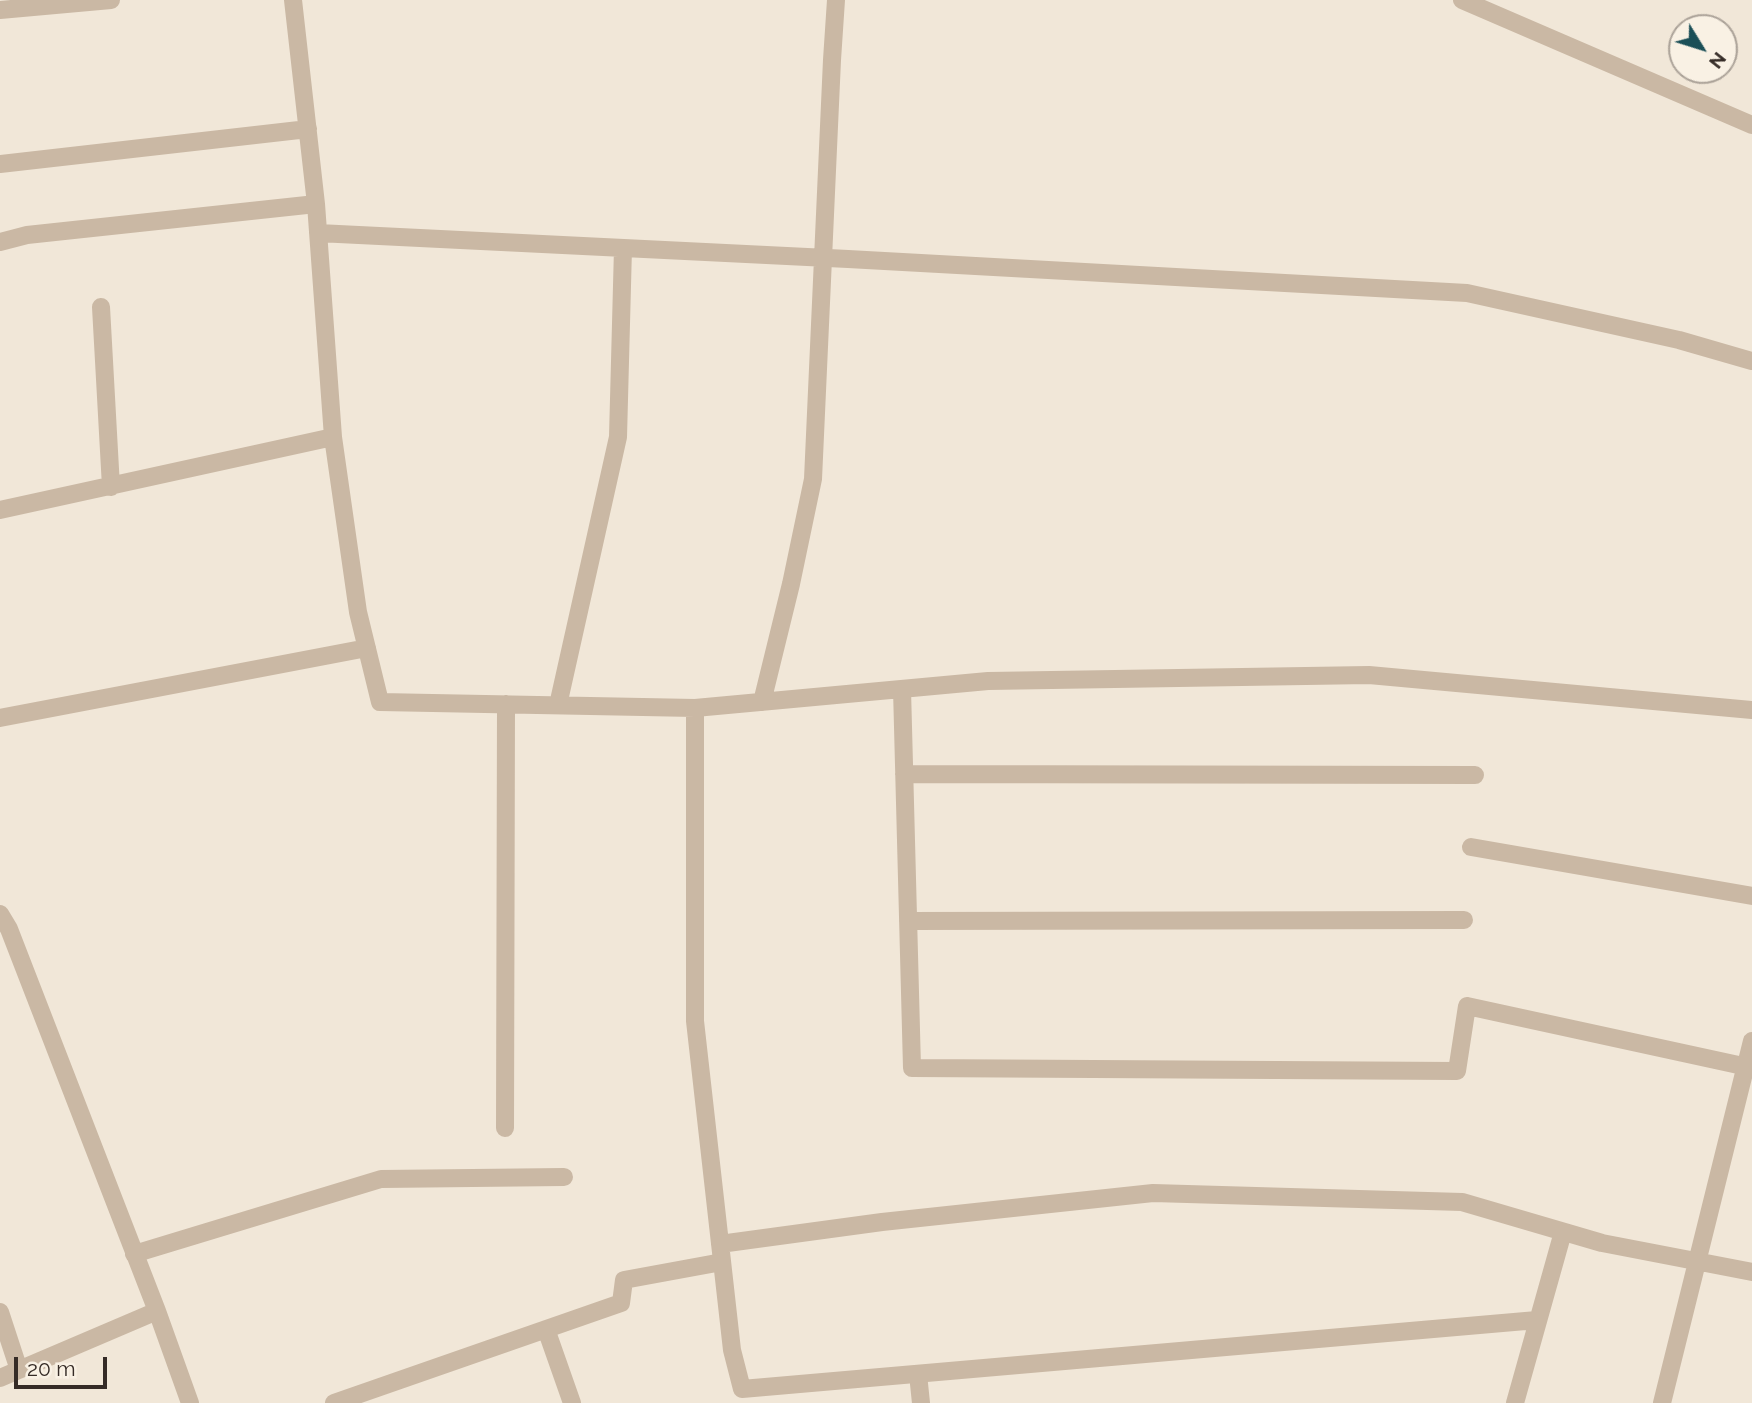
<!DOCTYPE html>
<html>
<head>
<meta charset="utf-8">
<style>
  body { margin:0 }
  #map { position:relative; width:1752px; height:1403px; overflow:hidden; background:#f1e7d8; font-family:Raleway,sans-serif }
  canvas { display:block }
  .north { position:absolute; left:1668px; top:14px; width:70px; height:70px; box-sizing:border-box; background:#f9f1e4; border:2px solid #aba298; border-radius:50%; rotate:128deg; font-size:19px; font-weight:700; line-height:28px; text-align:center; color:#352b26 }
  .north::after { content:''; display:block; margin:auto; width:24px; height:32px; background:#1b4f57; clip-path:polygon(50% 0,100% 100%,50% 72%,0 100%) }
  .scale { position:absolute; left:14px; top:1357px; width:93px; height:32px; box-sizing:border-box; border:4px solid #352b26; border-top:0; padding-left:9px; font-size:21px; line-height:24px; white-space:nowrap; color:#352b26; -webkit-text-stroke:5px #f9f1e4; paint-order:stroke }
</style>
</head>
<body>
<div id="map">
<canvas width="1752" height="1403"></canvas>
<div class="north">N</div>
<div class="scale">20 m</div>
</div>
<script>
const ctx = document.querySelector('canvas').getContext('2d');
ctx.lineJoin = 'round';
const poly = rows => new Path2D(rows.map(r => 'M' + r).join(''));
function trace(path, color, width, dash) { ctx.strokeStyle = color; ctx.lineWidth = width; ctx.lineCap = dash ? 'butt' : 'round'; ctx.setLineDash(dash || []); ctx.stroke(path); }
const minor = poly([
  [293,0,316,204,333,437,358,612,380,702,695,708,988,681,1369,675,1752,710],
  [1462,0,1752,125],
  [0,10,111,0],
  [0,164,308,129],
  [318,233,848,259,1467,293,1679,340,1752,361],
  [0,242,27,235,316,204],
  [101,307,111,487],
  [0,510,333,437],
  [902,689,912,1068,1457,1071,1467,1006,1752,1068],
  [762,702,791,584,813,479,832,60,836,0],
  [558,705,618,437,623,248],
  [695,708,695,1021,732,1350,742,1389,1537,1320],
  [0,718,367,648],
  [904,774,1475,775],
  [1471,847,1752,896],
  [0,914,9,929,157,1311,190,1403],
  [908,921,1464,920],
  [505,1128,506,704],
  [720,1244,882,1222,1153,1193,1462,1202,1602,1243,1752,1272],
  [134,1254,381,1179,564,1177],
  [0,1312,19,1370],
  [546,1329,572,1403],
  [918,1374,921,1403],
  [0,1378,157,1311],
  [334,1403,621,1303,624,1280,722,1262],
  [1515,1403,1563,1232],
  [1662,1403,1752,1041]
]);
trace(minor, '#cab8a4', 18);
</script>
</body>
</html>
